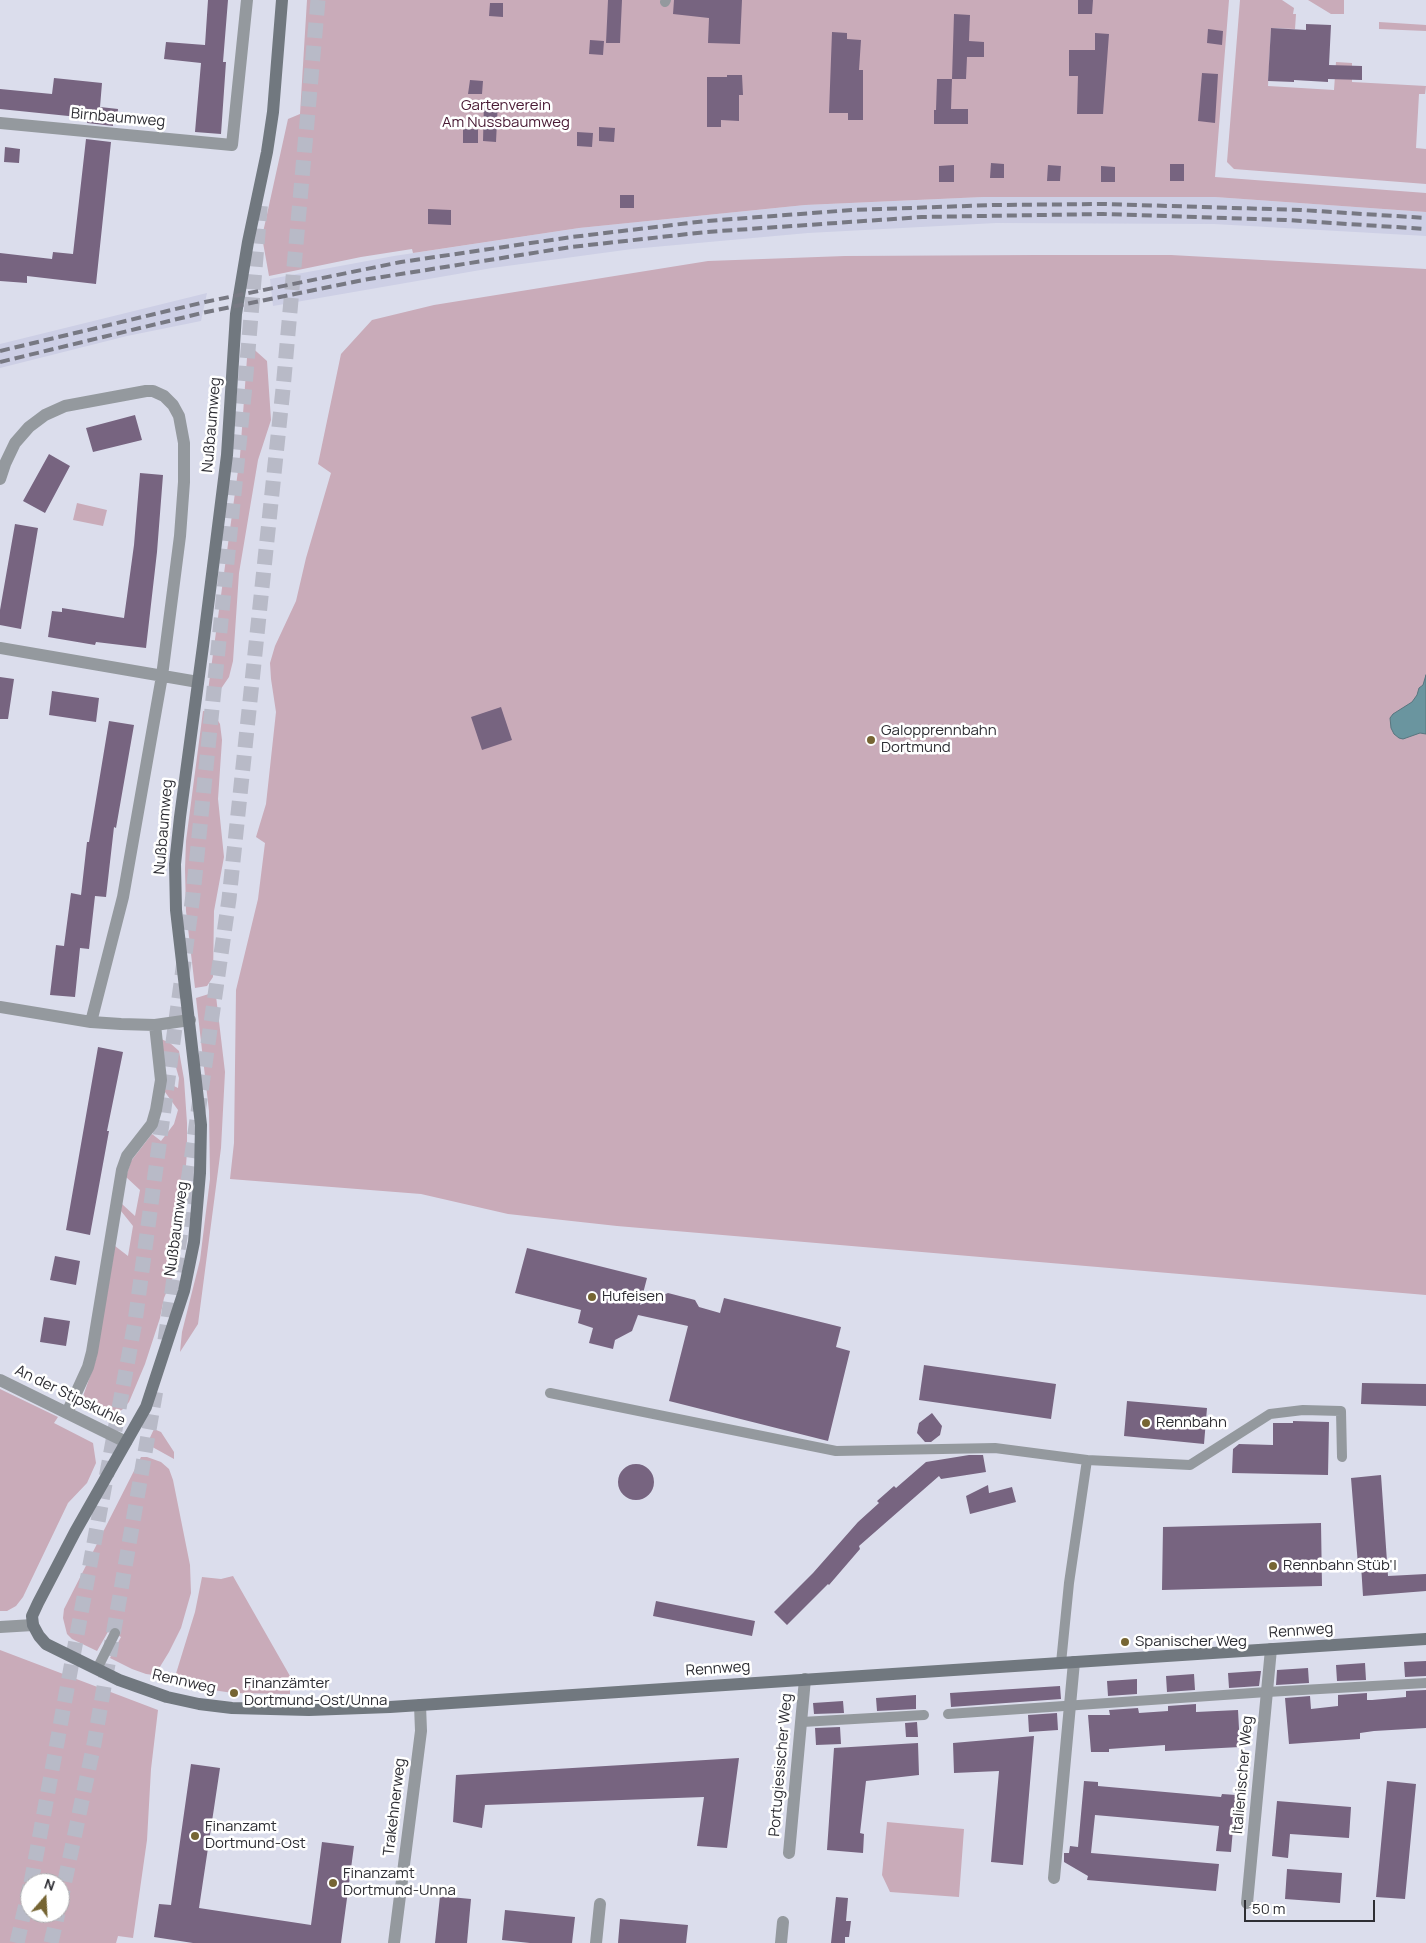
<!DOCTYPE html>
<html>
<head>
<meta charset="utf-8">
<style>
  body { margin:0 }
  #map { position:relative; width:1426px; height:1943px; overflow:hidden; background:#dbddec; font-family:Manrope,sans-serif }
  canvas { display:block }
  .north { position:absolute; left:20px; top:1873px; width:50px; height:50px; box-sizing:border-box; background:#fff; border:1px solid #ababae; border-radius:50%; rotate:19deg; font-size:14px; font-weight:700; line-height:20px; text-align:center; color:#2e2e34 }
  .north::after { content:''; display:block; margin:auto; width:18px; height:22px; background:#766533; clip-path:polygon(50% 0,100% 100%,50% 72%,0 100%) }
  .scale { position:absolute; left:1244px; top:1900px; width:131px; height:22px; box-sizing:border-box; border:2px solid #2e2e34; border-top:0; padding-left:6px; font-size:15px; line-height:18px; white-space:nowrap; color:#2e2e34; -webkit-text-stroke:4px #fff; paint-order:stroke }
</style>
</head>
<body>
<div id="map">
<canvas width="1426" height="1943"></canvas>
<div class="north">N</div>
<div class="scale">50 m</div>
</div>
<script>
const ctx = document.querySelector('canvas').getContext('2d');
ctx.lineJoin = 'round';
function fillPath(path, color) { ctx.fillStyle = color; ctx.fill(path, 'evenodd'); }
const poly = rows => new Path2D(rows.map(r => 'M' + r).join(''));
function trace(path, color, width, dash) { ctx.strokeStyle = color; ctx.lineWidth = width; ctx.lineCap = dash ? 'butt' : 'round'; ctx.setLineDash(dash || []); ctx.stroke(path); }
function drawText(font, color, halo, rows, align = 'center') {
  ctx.font = font + ' Manrope,sans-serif'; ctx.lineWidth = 5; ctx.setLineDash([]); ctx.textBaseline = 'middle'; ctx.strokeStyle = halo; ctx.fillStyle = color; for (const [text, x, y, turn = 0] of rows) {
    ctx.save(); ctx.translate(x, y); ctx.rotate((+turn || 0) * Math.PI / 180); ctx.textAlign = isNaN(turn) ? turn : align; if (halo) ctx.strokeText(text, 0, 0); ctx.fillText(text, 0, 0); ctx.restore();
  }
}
const built = poly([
  [983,197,1215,197,1426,212,1426,236,1214,224,996,223,808,233,632,249,492,268,273,306,270,279,394,256,579,228,805,205],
  [207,293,201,321,127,336,0,368,0,344]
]);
const green = poly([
  [307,0,1229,0,1215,177,1426,193,1426,212,1215,197,983,197,805,205,579,228,413,253,412,249,361,257,269,276,262,237,288,119,300,114],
  [1240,0,1282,0,1294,8,1293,14,1296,14,1295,29,1271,28,1268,86,1334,90,1336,62,1352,63,1352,82,1426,86,1425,94,1419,94,1416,148,1426,149,1426,184,1234,169,1227,162],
  [1308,0,1344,0,1344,14,1331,14],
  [1379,22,1426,25,1426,31,1379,29],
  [1034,255,1171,255,1426,269,1426,1295,617,1226,508,1214,421,1194,230,1179,234,1143,236,990,258,899,265,843,256,837,266,804,276,712,271,679,270,663,275,646,296,601,306,558,331,473,318,464,341,354,372,320,434,305,708,261,845,256],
  [248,344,267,361,271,420,258,460,239,573,233,661,229,677,214,699,207,698,240,456],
  [77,503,107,510,103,526,73,520],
  [203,711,213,712,220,724,222,740,218,799,224,857,214,911,213,977,207,986,195,988,186,911,185,869,186,841],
  [212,993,216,996,225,1072,221,1148,198,1324,180,1352,182,1332,200,1260,210,1179,209,1111,196,998],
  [161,1039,170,1043,179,1051,184,1079,187,1123,187,1152,183,1205,177,1248,173,1277,164,1298,160,1318,145,1364,129,1402,123,1409,116,1414,108,1414,99,1413,80,1405,96,1359,115,1246,128,1256,133,1226,121,1211,122,1204,135,1216,140,1190,126,1177,131,1161,152,1134,161,1141,174,1124,178,1110,165,1092,166,1082,178,1088,179,1078,175,1064,163,1053],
  [0,1389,58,1417,54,1423,93,1443,96,1463,87,1483,68,1503,23,1597,16,1606,7,1611,0,1611],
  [154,1429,161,1432,174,1452,174,1459,147,1444],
  [141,1457,147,1457,161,1462,169,1469,173,1480,190,1565,191,1593,181,1628,169,1652,158,1670,153,1675,146,1674,132,1669,110,1658,121,1637,109,1630,97,1651,72,1639,67,1634,63,1618,64,1609],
  [233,1576,290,1676,290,1694,233,1693,192,1687,178,1684,174,1680,195,1612,202,1577,221,1579],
  [0,1650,158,1710,151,1769,147,1840,133,1938,118,1936,116,1943,0,1943],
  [30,1883,60,1883,60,1913,30,1913],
  [887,1822,964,1829,959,1897,890,1892,882,1875]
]);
const water = poly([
  [1426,675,1426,734,1420,733,1403,739,1399,738,1394,734,1391,728,1390,718,1393,714,1412,702,1417,695,1419,688,1423,685,1426,675]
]);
const building = poly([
  [208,0,228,0,223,62,226,62,221,134,195,132,201,63,164,59,166,42,205,45],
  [608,0,622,0,620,43,606,43],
  [674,0,742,0,740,44,708,43,709,18,673,14],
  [1078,0,1093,0,1092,14,1078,14],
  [490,3,503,3,503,17,489,16],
  [954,14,970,15,969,41,984,42,984,57,967,57,966,79,952,79],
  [1306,24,1331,25,1329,65,1362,66,1362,80,1328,79,1328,82,1294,80,1294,82,1268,81,1271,28,1306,30],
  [1208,29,1223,31,1222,45,1207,43],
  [832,32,847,33,847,39,861,40,859,70,863,70,863,120,848,120,848,113,829,113],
  [1095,33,1109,34,1103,114,1077,114,1078,76,1069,76,1069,50,1095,50],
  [590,40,604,41,603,55,589,54],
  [1202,73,1218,74,1215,123,1198,121],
  [727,75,742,75,743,95,739,95,739,121,721,120,721,127,707,127,707,77,727,77],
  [54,78,102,83,100,107,118,109,117,124,113,123,113,126,87,123,88,118,0,109,0,89,52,94],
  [937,79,952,79,951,109,968,109,968,124,934,124,934,110,936,110],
  [470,80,483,81,482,94,468,94],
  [484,101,498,101,496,142,483,141],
  [599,127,615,128,614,142,599,141],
  [463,129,478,129,478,143,463,143],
  [577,132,593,133,592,147,577,146],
  [86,139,111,142,96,284,27,276,27,283,0,281,0,253,52,259,53,252,73,254],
  [5,147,20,149,19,163,4,162],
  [991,163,1004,164,1004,178,990,178],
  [1170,164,1184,164,1184,181,1170,181],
  [954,165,954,182,939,182,939,166],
  [1048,165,1061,166,1060,181,1047,181],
  [1101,166,1115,167,1115,182,1101,182],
  [620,195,634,195,634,208,620,208],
  [428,209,451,210,451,225,428,224],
  [135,415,142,440,93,452,86,428],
  [49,454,70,466,45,513,23,501],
  [140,473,163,475,157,552,146,648,96,642,95,645,48,637,52,611,62,612,62,608,124,618,134,545],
  [15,524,38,528,21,629,0,625,0,610],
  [0,677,14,679,8,719,0,719],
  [52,691,99,698,96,722,49,715],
  [501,707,512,740,482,750,471,717],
  [109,721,134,725,116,828,114,827,106,897,95,896,89,949,80,948,75,997,50,995,56,945,64,946,71,893,81,895,87,842,89,842],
  [98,1047,123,1052,107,1131,109,1131,90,1235,66,1230],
  [527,1248,647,1278,640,1305,668,1293,695,1300,699,1307,720,1313,724,1298,841,1327,836,1347,850,1351,828,1441,669,1401,688,1326,638,1315,632,1331,615,1340,613,1349,589,1343,593,1328,578,1323,581,1310,515,1293],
  [55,1256,80,1261,76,1285,50,1280],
  [44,1317,70,1321,66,1346,40,1342],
  [924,1365,1056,1384,1051,1419,919,1400],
  [1362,1383,1426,1384,1426,1406,1361,1404],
  [1127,1401,1207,1408,1204,1444,1124,1436],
  [932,1413,942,1426,940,1435,931,1442,925,1442,917,1433,919,1423],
  [1293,1421,1329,1422,1328,1475,1232,1473,1233,1449,1239,1444,1273,1445,1273,1423,1293,1423],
  [969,1455,983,1455,986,1472,941,1479,939,1476,859,1546,860,1549,829,1585,828,1584,787,1625,774,1612,813,1573,858,1522,879,1503,877,1501,894,1486,896,1488,926,1462],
  '618 1482a18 18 0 1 1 36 0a18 18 0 1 1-36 0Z',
  [1381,1475,1388,1576,1426,1574,1426,1591,1363,1596,1361,1565,1358,1565,1351,1478],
  [988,1485,989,1493,1012,1487,1016,1502,970,1514,966,1496],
  [1321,1523,1322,1586,1162,1590,1163,1527],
  [656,1601,755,1621,752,1636,653,1616],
  [1426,1661,1426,1676,1405,1677,1404,1662],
  [1365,1663,1366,1680,1337,1681,1336,1665],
  [1308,1668,1309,1683,1276,1685,1277,1670],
  [1258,1671,1261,1671,1259,1686,1229,1688,1228,1673],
  [1194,1674,1195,1690,1167,1692,1166,1676],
  [1137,1679,1137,1694,1108,1696,1107,1681],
  [1060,1686,1061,1699,951,1707,950,1693],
  [1426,1690,1426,1728,1374,1731,1360,1733,1360,1739,1289,1744,1285,1698,1310,1696,1311,1709,1338,1706,1338,1695,1367,1693,1367,1700,1372,1700,1406,1697,1406,1691],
  [916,1695,916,1709,877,1711,876,1698],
  [843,1701,844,1713,814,1714,813,1703],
  [1196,1704,1196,1712,1238,1710,1240,1747,1165,1751,1165,1745,1109,1749,1109,1752,1091,1752,1088,1715,1110,1715,1109,1710,1138,1708,1139,1713,1168,1711,1168,1706],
  [1057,1713,1058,1730,1029,1732,1028,1715],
  [917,1722,918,1737,906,1737,905,1723],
  [840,1727,841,1744,816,1745,815,1728],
  [1034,1736,1023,1865,991,1862,999,1771,954,1773,953,1743],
  [918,1743,919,1775,866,1781,860,1833,864,1834,863,1853,827,1850,834,1748],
  [739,1758,727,1848,697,1846,704,1797,485,1805,482,1828,453,1822,456,1775],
  [191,1764,220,1768,199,1908,311,1925,322,1842,354,1846,341,1943,193,1943,154,1937,159,1904,171,1905],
  [1084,1781,1098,1782,1098,1786,1221,1797,1222,1794,1236,1795,1231,1852,1216,1851,1219,1826,1095,1815,1091,1853,1219,1864,1216,1891,1087,1880,1088,1876,1064,1862,1064,1853,1069,1853,1070,1846,1078,1847],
  [1387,1781,1416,1784,1405,1899,1376,1897],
  [1277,1801,1351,1807,1349,1838,1290,1834,1288,1858,1272,1856],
  [1287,1869,1342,1873,1340,1903,1285,1899],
  [440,1896,471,1899,467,1943,435,1943],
  [836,1897,848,1898,846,1921,851,1921,849,1937,845,1937,845,1943,831,1943],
  [505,1910,575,1917,572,1943,530,1943,502,1940],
  [620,1919,688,1925,686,1943,618,1943]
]);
const highwayTunnel = poly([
  [165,1340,229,899,283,389,318,0],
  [31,1883,135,1322,193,895,245,386,261,198],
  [60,1904,94,1744,157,1384],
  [17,1943,30,1886],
  [51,1943,58,1913]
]);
const lane = poly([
  [665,2,666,0],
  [550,1393,836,1451,995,1448,1087,1460],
  [1061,1663,1069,1583,1087,1460,1190,1465,1270,1414,1303,1410,1341,1411,1342,1457],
  [97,1669,115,1633],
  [948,1714,1267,1692,1426,1683],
  [802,1722,924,1715]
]);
const street = poly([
  [0,123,232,145,247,0],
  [0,479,5,464,15,443,29,427,45,415,65,406,146,391,153,391,164,396,173,405,179,416,184,443,184,482,180,536,162,676,123,897,91,1022],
  [0,648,198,682],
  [0,1007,91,1022,121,1024,155,1025,190,1020],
  [0,1380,126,1442],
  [67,1413,88,1367,92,1352,122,1170,127,1156,152,1124,156,1110,161,1080,155,1025],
  [0,1627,33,1625],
  [789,1853,805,1679],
  [1054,1878,1074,1662],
  [1247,1903,1271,1649],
  [394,1943,421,1731,420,1705],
  [596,1943,600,1904],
  [781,1943,783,1922]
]);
const secondary = poly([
  [282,0,273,112,267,152,248,242,236,314,227,455,203,646,180,817,175,864,176,910,201,1125,200,1173,194,1242,184,1291,146,1407,75,1532,38,1603,32,1616,33,1625,39,1636,46,1644,119,1680,167,1697,199,1704,232,1708,309,1710,390,1707,1426,1639]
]);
const rail = poly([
  [0,351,205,302,401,262,572,237,706,221,852,210,994,205,1104,204,1301,210,1426,218],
  [0,362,202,313,363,280,571,247,706,232,922,217,1103,214,1286,220,1426,229]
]);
const markers = [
  [871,740,5,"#766533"],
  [592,1297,5,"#766533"],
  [1146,1423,5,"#766533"],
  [1273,1566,5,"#766533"],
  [1125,1642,5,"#766533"],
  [234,1693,5,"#766533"],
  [195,1836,5,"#766533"],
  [333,1883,5,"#766533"]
];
const parkNames = [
  ["Gartenverein",506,106],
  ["Am Nussbaumweg",506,123]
];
const streetNames = [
  ["Birnbaumweg",118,118,5],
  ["Nußbaumweg",212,425,-85],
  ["Nußbaumweg",164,827,-85],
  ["Nußbaumweg",177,1229,-82],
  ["An der Stipskuhle",70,1396,26],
  ["Rennweg",1301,1631,-4],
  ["Rennweg",718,1669,-4],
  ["Rennweg",184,1682,13],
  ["Portugiesischer Weg",781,1765,-85],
  ["Italienischer Weg",1243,1775,-85],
  ["Trakehnerweg",395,1807,-83]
];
const poiNames = [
  ["Galopprennbahn",881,731],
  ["Dortmund",881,748],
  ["Hufeisen",602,1297],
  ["Rennbahn",1156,1423],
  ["Rennbahn Stüb'l",1283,1566],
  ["Spanischer Weg",1135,1642],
  ["Finanzämter",244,1684],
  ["Dortmund-Ost/Unna",244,1701],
  ["Finanzamt",205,1827],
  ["Dortmund-Ost",205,1844],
  ["Finanzamt",343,1874],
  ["Dortmund-Unna",343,1891]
];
fillPath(built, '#cdcfe5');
fillPath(green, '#c9abb9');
fillPath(water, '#6a959f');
trace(water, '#58767f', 1);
fillPath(building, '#776480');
trace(highwayTunnel, '#b8bac7', 15, [15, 8]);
trace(lane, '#94999e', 10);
trace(street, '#94999e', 12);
trace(secondary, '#71787f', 12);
trace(rail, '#777882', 4, [10, 5]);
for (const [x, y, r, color] of markers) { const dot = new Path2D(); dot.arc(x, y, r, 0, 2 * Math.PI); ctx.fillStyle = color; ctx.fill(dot); trace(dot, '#fff', 2); }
drawText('15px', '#481933', '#fff', parkNames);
drawText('15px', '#2e2e34', '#fff', streetNames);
drawText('15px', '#2e2e34', '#fff', poiNames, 'left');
</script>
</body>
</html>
